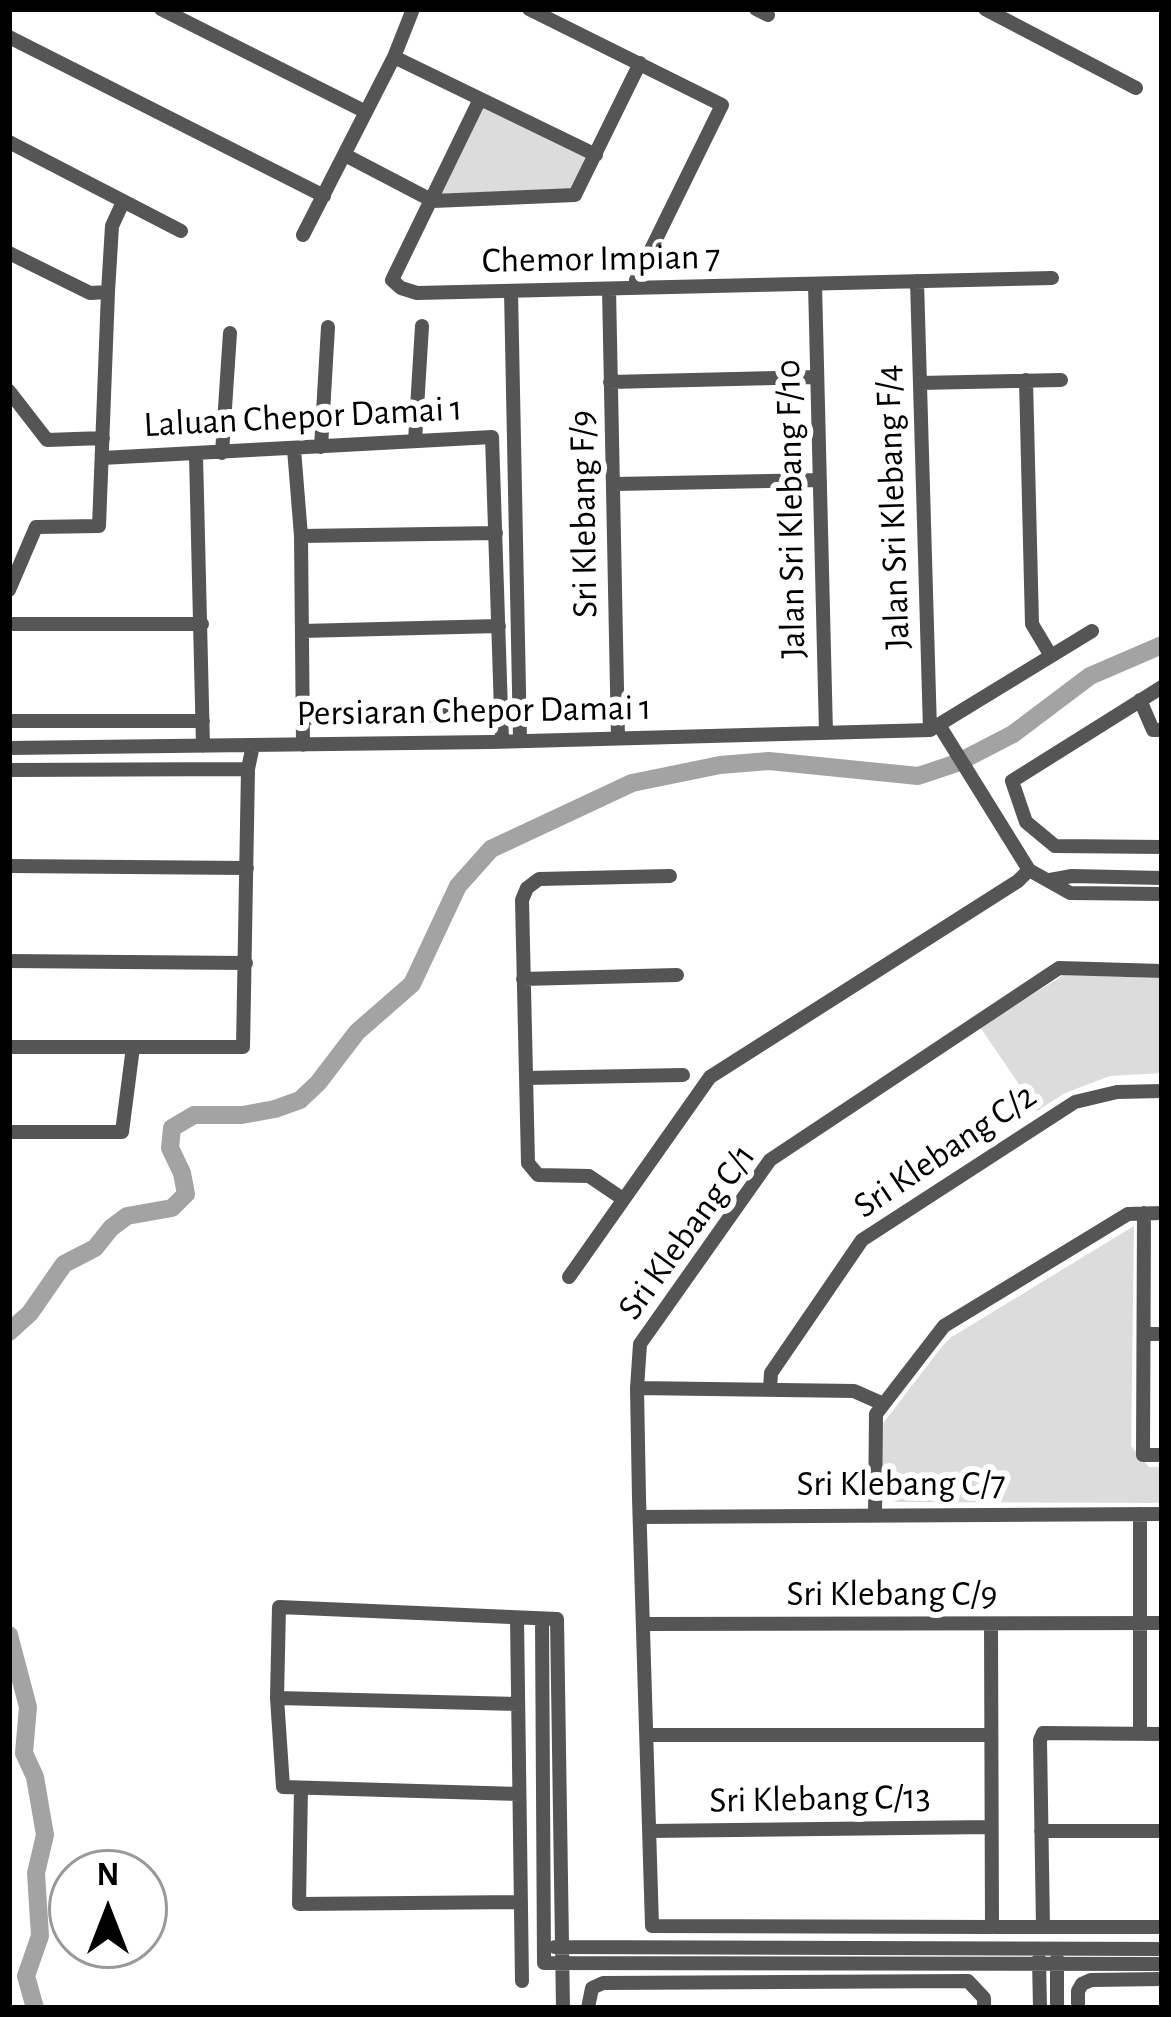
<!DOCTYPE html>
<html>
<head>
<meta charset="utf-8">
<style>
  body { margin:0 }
  #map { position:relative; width:1171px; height:2017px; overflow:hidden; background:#fff; font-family:"Alegreya Sans",sans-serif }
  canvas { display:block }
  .frame { position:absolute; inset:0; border:12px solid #000; pointer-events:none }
  .north { position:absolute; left:48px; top:1849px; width:120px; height:120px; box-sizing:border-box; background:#fff; border:3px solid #999; border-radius:50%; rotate:0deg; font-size:33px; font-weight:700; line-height:48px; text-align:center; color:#000 }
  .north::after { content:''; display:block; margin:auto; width:42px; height:54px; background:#000; clip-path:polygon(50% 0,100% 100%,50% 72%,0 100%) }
</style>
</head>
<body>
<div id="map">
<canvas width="1171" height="2017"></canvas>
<div class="frame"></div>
<div class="north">N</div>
</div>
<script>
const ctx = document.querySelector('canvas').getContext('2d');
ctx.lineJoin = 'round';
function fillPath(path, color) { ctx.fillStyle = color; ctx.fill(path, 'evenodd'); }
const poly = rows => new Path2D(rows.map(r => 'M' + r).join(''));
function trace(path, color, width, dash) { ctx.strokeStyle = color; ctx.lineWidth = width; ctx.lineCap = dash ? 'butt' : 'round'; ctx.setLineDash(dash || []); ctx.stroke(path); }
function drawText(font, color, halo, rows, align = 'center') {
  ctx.font = font + ' "Alegreya Sans",sans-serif'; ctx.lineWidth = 12; ctx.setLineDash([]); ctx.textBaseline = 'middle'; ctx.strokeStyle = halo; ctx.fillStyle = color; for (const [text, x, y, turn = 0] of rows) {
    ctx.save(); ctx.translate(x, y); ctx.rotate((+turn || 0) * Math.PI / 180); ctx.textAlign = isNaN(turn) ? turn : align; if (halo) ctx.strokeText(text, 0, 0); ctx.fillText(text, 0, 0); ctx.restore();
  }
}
const green = poly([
  [480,99,596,155,575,195,433,201],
  [1064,975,1162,978,1162,1073,1110,1076,1065,1093,1037,1111,980,1027],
  [1134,1226,1131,1446,1149,1467,1162,1467,1162,1503,896,1502,883,1494,881,1426,940,1349,950,1338]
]);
const river = poly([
  [9,1332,30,1313,64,1264,95,1248,111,1228,127,1216,172,1208,186,1194,182,1173,170,1148,172,1128,194,1115,242,1115,275,1109,300,1100,318,1083,357,1032,412,984,458,886,491,849,632,783,720,765,769,761,918,776,957,763,1013,734,1090,676,1162,645],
  [9,1635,28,1707,24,1753,35,1777,45,1835,36,1873,40,1936,26,1976,35,2008]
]);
const minor = poly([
  [161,9,366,112],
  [529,9,722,105,636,280],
  [756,9,768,15],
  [985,9,1136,88],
  [9,37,324,196],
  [394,57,596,155],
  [480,99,392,280,401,288,417,293,1052,278],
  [9,142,181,231],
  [345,155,433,201,575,195,640,63],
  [303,235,394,57,413,9],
  [9,253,90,293,108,292,112,226,123,202],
  [917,281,930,730],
  [815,284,826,733],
  [609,289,618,738],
  [511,291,520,740],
  [1026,380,1032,624,1051,656],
  [610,382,817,377],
  [920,383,1061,380],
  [9,391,47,440,103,438],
  [415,441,422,326],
  [321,447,328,327],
  [294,449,301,536,303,745],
  [222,453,230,333],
  [196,455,203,746],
  [102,458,492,437,502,741],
  [615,484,820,480],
  [301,536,496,533],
  [9,590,36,527,99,526,108,292],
  [9,624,202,624],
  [302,631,499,626],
  [1162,687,1012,781,1026,822,1055,846,1162,847],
  [1140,700,1153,730,1162,730],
  [303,718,501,714],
  [9,721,203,721],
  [939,725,1029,870,1070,893,1162,894],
  [9,748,491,742,930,730,1092,631],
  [9,770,248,769],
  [9,866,247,868],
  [1050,880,1072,876,1162,878],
  [9,961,246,963],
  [523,979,677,975],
  [9,1047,243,1047,248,769,253,745],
  [526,1078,683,1075],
  [9,1132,122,1132,133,1047],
  [623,1199,589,1176,538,1175,528,1163,522,900,527,888,539,879,670,876],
  [1144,1213,1143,1455,1162,1455],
  [569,1277,710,1077,1018,881,1029,870],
  [1144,1334,1162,1334],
  [637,1388,854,1391,881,1403],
  [770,1389,771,1373,862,1240,1075,1102,1117,1092,1162,1091],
  [875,1514,876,1414,944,1326,1128,1214,1162,1213],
  [1140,1514,1140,1733],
  [641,1517,1162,1514],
  [517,1618,522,1981],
  [542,1619,544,1963,1162,1964],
  [645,1624,1162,1623],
  [991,1624,992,1927,652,1926,639,1498,637,1388,640,1344,770,1160,1059,968,1162,971],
  [277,1698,518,1704],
  [647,1735,991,1735],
  [301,1788,299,1904,521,1902],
  [519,1794,283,1787,277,1698,279,1607,557,1619,563,2008],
  [650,1831,991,1827],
  [1041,1831,1162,1831],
  [995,1927,1162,1927],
  [1043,1927,1040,1740,1043,1733,1162,1734],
  [555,1947,1162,1949],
  [1039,1959,1040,2008],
  [1057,1959,1057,2008],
  [588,2008,592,1988,603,1983,968,1981,984,1998,984,2008],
  [1078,2008,1078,1991,1082,1984,1091,1980,1162,1979]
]);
const streetNames = [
  ["Chemor Impian 7",601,259,-1],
  ["Laluan Chepor Damai 1",303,417,-3],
  ["Jalan Sri Klebang F/4",893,507,-92],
  ["Jalan Sri Klebang F/10",791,509,-91],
  ["Sri Klebang F/9",584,514,-91],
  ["Persiaran Chepor Damai 1",474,711,-1],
  ["Sri Klebang C/2",945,1151,-34],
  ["Sri Klebang C/1",687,1232,-54],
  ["Sri Klebang C/7",901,1484],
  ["Sri Klebang C/9",892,1594],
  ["Sri Klebang C/13",820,1799,-1]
];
fillPath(green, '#dcdcdc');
trace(river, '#a3a3a3', 18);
trace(minor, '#555', 14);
drawText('36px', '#000', '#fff', streetNames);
</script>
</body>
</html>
